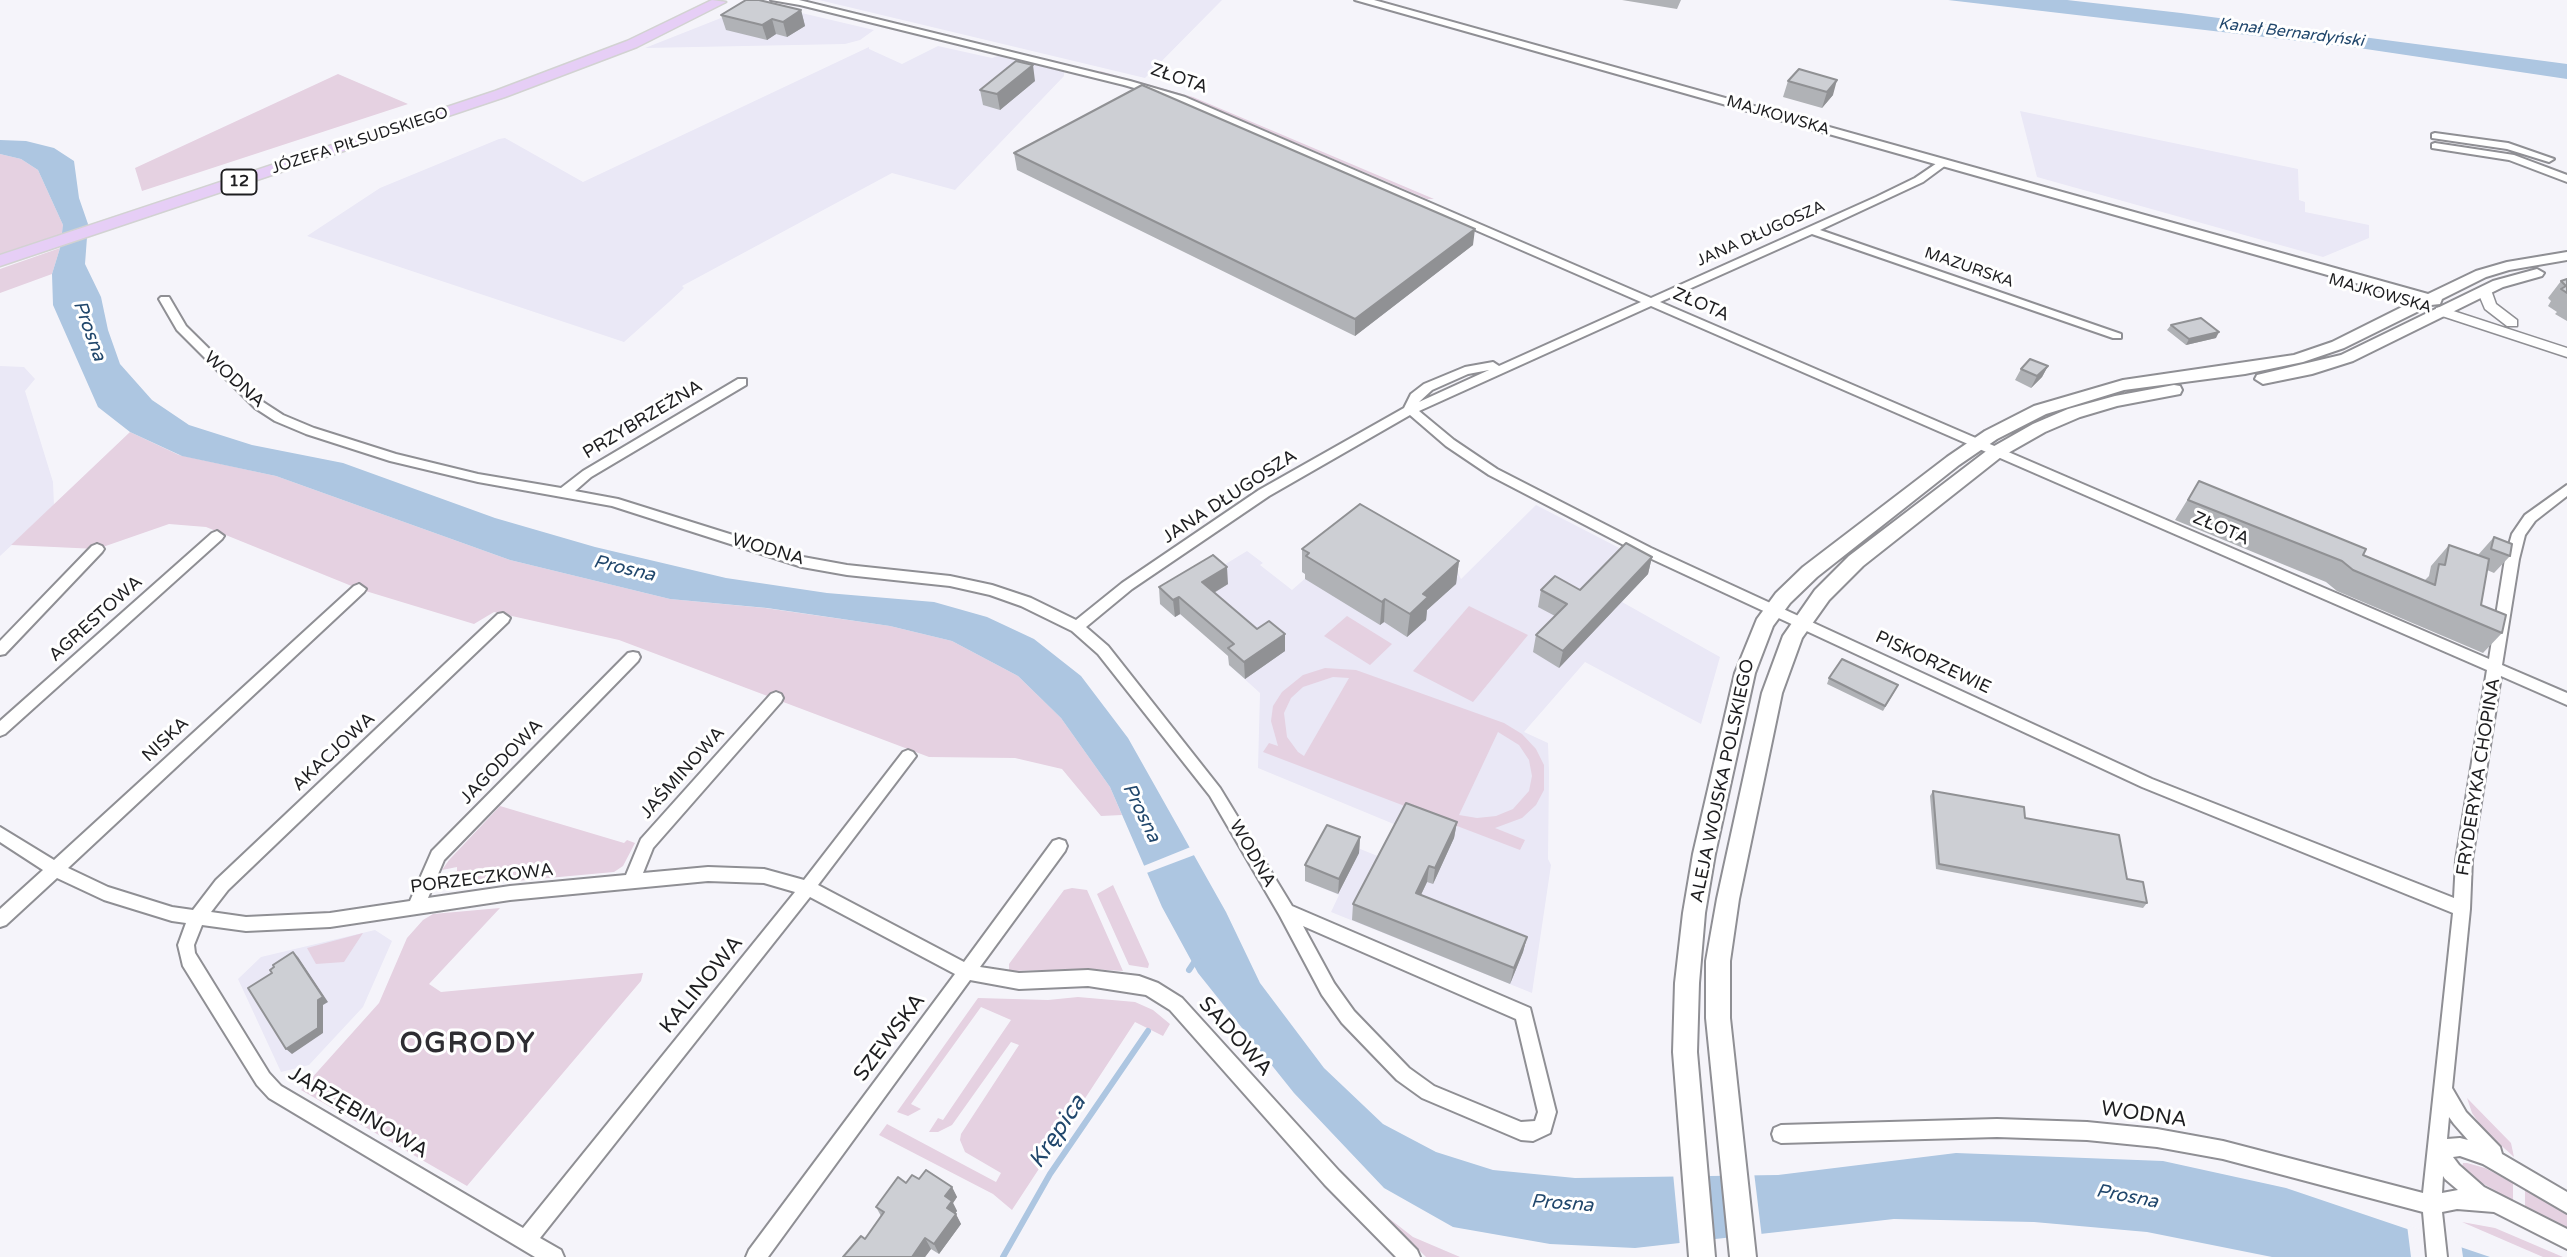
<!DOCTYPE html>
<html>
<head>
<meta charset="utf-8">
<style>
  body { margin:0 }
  canvas { display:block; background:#f5f4fa }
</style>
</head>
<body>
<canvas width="2567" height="1257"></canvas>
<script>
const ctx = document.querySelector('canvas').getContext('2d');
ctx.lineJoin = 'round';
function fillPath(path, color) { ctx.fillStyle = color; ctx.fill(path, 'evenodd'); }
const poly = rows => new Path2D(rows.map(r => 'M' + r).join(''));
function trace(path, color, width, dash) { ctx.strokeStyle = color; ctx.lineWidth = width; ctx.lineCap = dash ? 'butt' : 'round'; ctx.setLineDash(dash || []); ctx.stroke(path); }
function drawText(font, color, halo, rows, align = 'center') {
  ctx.font = font + ' "Varela Round",sans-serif'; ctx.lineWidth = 6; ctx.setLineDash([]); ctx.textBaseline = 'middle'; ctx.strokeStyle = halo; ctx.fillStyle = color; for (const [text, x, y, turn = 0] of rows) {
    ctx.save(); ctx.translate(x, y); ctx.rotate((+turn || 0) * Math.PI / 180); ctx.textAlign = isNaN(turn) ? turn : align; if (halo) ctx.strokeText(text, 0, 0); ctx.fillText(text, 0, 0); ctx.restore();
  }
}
const built = poly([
  [819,0,1222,0,1145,78],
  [759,3,874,30,860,40,845,44,645,48],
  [938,46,992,58,998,56,1064,72,1064,76,955,190,892,173,682,286,684,288,669,302,624,342,307,236,380,188,499,139,505,138,583,182,869,47,869,49,902,64],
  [2020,111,2298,169,2299,200,2305,202,2305,212,2369,225,2369,238,2323,257,2037,177],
  [0,366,24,367,35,379,25,391,53,482,54,506,0,556],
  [1536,505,1629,553,1622,560,1648,574,1622,602,1720,657,1701,724,1585,662,1524,732,1548,743,1549,772,1548,859,1551,865,1532,993,1331,912,1339,895,1305,881,1328,836,1385,859,1401,827,1258,768,1260,693,1229,665,1234,661,1181,614,1175,617,1160,604,1247,551,1263,563,1260,565,1292,590,1308,576,1302,572,1316,559,1457,571,1461,579],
  [375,930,392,941,363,1007,309,1065,281,1072,238,979,261,957]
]);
const green = poly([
  [1100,71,1193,97,1434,199,1427,199,1200,102,1156,87,1102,74],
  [338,74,408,104,142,191,135,168],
  [0,154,21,159,38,170,63,225,62,236,0,257],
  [60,248,52,274,0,293,0,269],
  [130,432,179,455,276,476,510,560,670,599,765,608,890,626,952,641,1018,676,1061,718,1110,787,1122,815,1101,816,1062,769,1015,758,929,757,619,640,494,612,474,624,359,589,206,527,169,524,97,549,11,545],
  [1469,606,1528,635,1473,702,1413,671],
  [1347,616,1392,644,1370,665,1324,636],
  [1325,668,1356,670,1504,723,1522,734,1536,749,1544,765,1544,790,1536,805,1522,818,1495,828,1525,840,1520,850,1263,752,1269,743,1278,746,1271,721,1273,706,1282,692,1303,675],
  [1333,677,1349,678,1304,756,1298,752,1287,737,1284,713,1291,698,1303,687],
  [1498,732,1519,745,1529,760,1532,776,1529,791,1513,809,1496,816,1477,818,1459,815],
  [500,806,624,843,627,840,635,843,623,866,614,872,439,888,437,884,441,875,457,871,457,867,442,870,449,860],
  [1113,885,1149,964,1148,968,1129,965,1097,894],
  [1072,888,1087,890,1123,971,1091,969,1009,971,1009,964,1064,890],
  [500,908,429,984,441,992,643,973,641,981,467,1186,301,1090,379,1003,407,938,423,920,433,914],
  [363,933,344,962,316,964,307,948],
  [1078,997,1135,1002,1153,1010,1170,1024,1163,1036,1135,1022,1012,1210,993,1194,879,1135,887,1124,996,1182,1001,1173,965,1152,960,1140,961,1134,1019,1045,1011,1042,952,1125,938,1132,929,1132,938,1118,943,1120,1011,1020,981,1007,911,1104,921,1109,908,1116,897,1112,978,998,1048,1000],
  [2467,1098,2511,1143,2514,1157,2484,1130,2472,1113],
  [2467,1163,2485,1168,2513,1183,2513,1201,2475,1179,2462,1167,2463,1163],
  [2525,1190,2567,1215,2567,1229,2525,1207],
  [1377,1209,1413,1237,1460,1257,1426,1257],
  [2462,1222,2495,1228,2563,1257,2543,1257]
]);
const water = poly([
  [1948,0,2067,0,2181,13,2567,64,2567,79,2359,48],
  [0,140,26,141,54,148,74,161,79,198,88,224,85,264,101,297,108,330,120,364,152,400,189,425,252,445,343,463,495,518,595,547,726,578,827,593,934,602,987,617,1034,639,1081,676,1128,738,1226,912,1260,983,1324,1068,1383,1124,1436,1152,1493,1170,1575,1178,1778,1175,1956,1153,2163,1161,2286,1188,2490,1257,2272,1257,2147,1232,2034,1222,1894,1219,1635,1248,1550,1244,1453,1227,1384,1188,1294,1093,1198,973,1162,907,1110,787,1061,718,1018,676,952,641,890,626,767,608,670,599,510,560,276,476,182,456,130,432,98,407,53,305,52,274,60,248,63,225,38,170,21,159,0,154]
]);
const pier = poly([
  [1193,846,1197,854,1144,874,1141,867],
  [1708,1172,1714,1243,1680,1247,1673,1173],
  [1720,1172,1754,1172,1762,1238,1728,1242],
  [2407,1225,2461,1243,2463,1257,2411,1257]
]);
const stream = poly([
  [1189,970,1197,958],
  [1003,1257,1050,1174,1148,1031]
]);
const minor = poly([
  [771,0,799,0,1130,81,1185,97,1651,298,1876,197,1915,178,1940,161,1946,161,1946,165,1923,182,1820,230,2121,334,2121,338,2113,338,1812,234,1660,302,2489,659,2505,559,2512,534,2525,515,2567,485,2567,496,2535,521,2525,535,2519,559,2502,665,2567,693,2567,705,2501,676,2472,860,2470,909,2452,1088,2466,1112,2500,1147,2502,1154,2567,1192,2567,1213,2483,1164,2460,1156,2453,1157,2459,1165,2484,1187,2567,1229,2567,1249,2494,1212,2457,1209,2442,1212,2447,1257,2427,1257,2423,1212,2223,1159,2157,1147,2087,1140,1997,1137,1781,1143,1774,1140,1772,1134,1774,1128,1781,1125,1997,1119,2087,1122,2157,1129,2223,1141,2423,1193,2453,913,2142,787,1641,554,1489,475,1446,446,1410,415,1269,496,1132,589,1086,627,1108,646,1220,788,1292,906,1530,1008,1556,1112,1550,1133,1533,1141,1521,1140,1422,1098,1397,1080,1342,1023,1322,995,1280,916,1210,796,1098,654,1072,631,1021,606,990,595,950,586,847,575,802,567,612,506,478,482,390,461,306,434,275,421,255,408,177,330,159,299,161,297,169,297,186,326,263,402,283,415,314,428,396,454,478,474,561,488,583,471,738,379,746,379,746,385,591,477,575,491,618,499,803,557,847,565,950,576,992,585,1031,598,1076,620,1122,583,1259,490,1404,408,1411,394,1424,384,1465,367,1493,362,1499,366,1641,302,1179,101,1124,85,800,5,771,0],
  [1651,306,2487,670,2456,860,2454,898,2152,779,1651,548,1497,469,1454,440,1419,411,1651,306],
  [1489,370,1419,402,1432,390,1468,374,1489,370],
  [1303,926,1516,1019,1538,1112,1535,1121,1521,1122,1434,1086,1409,1068,1354,1011,1334,983,1303,926],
  [2449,1117,2454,1124,2468,1140,2460,1138,2447,1139,2449,1117],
  [2443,1176,2445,1179,2458,1190,2442,1193,2443,1176],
  [2435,133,2508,143,2554,159,2549,162,2507,149,2432,138,2432,134,2435,133],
  [2435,143,2514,155,2567,175,2567,182,2509,160,2432,148,2432,144,2435,143],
  [217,531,224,536,222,539,5,734,0,736,0,721,212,533,217,531],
  [97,544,102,546,104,549,102,552,5,654,0,655,0,641,92,546,97,544],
  [359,584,366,589,364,592,68,868,108,887,172,907,193,910,216,880,498,614,503,613,510,618,508,622,228,890,211,912,246,917,330,913,410,901,432,851,628,653,633,652,638,653,640,657,638,661,444,860,428,898,510,886,626,875,641,839,771,694,776,692,781,694,783,698,781,702,653,848,643,873,708,867,764,869,804,880,903,752,908,750,913,752,916,756,913,760,818,885,964,962,1053,841,1059,839,1065,841,1067,846,1065,851,980,967,1019,973,1088,970,1139,976,1158,983,1182,998,1339,1171,1417,1250,1420,1257,1396,1257,1325,1185,1170,1010,1146,995,1088,986,1019,989,970,980,768,1257,746,1257,749,1250,955,974,810,897,540,1238,561,1250,564,1257,535,1257,269,1098,257,1085,183,966,178,945,186,923,172,921,104,900,57,878,6,925,0,927,0,909,43,870,0,842,0,827,54,860,354,586,359,584],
  [708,881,764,883,795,892,523,1228,281,1086,269,1073,195,953,194,945,202,925,246,931,330,927,510,900,708,881]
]);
const tertiary = poly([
  [2484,286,2491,290,2496,304,2517,320,2517,326,2507,326,2485,309,2477,290,2484,286],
  [2441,307,2567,348,2567,357,2436,314,2436,308,2441,307]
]);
const secondary = poly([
  [1355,0,1374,0,2428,294,2476,271,2507,262,2567,252,2567,260,2509,270,2486,277,2442,299,2440,304,2431,305,2344,348,2303,362,2245,374,2124,390,2046,414,1997,439,1959,465,1817,577,1790,603,1773,626,1755,673,1715,854,1705,913,1699,983,1697,1052,1715,1257,1689,1257,1673,1052,1675,983,1683,913,1693,854,1735,673,1757,619,1776,593,1803,567,1947,457,1985,431,2034,406,2123,380,2294,355,2332,342,2416,300,1355,0],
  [2537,269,2544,273,2542,276,2503,287,2353,361,2312,374,2263,384,2255,379,2257,375,2341,355,2493,281,2537,269],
  [2174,385,2180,386,2182,390,2180,394,2117,406,2080,417,2045,432,2001,457,1863,566,1829,600,1802,638,1782,693,1739,899,1730,961,1730,1018,1756,1257,1730,1257,1706,1018,1706,961,1717,899,1762,693,1783,636,1815,590,1849,556,1989,449,2033,424,2068,409,2115,396,2174,385]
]);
const primary = poly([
  [712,0,726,2,637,47,505,97,0,266,0,255,495,91,627,41,712,0]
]);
const wall = poly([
  [1622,0,1681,0,1677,9],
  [801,10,805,26,787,37,776,34,767,40,726,30,721,15],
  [1799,69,1833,95,1822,108,1783,97,1788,81],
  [1035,81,1000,110,983,105,980,90],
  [1014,153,1473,245,1355,336,1017,170],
  [2567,279,2567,321,2555,314,2557,312,2548,306,2551,301,2548,298,2561,281],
  [2171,325,2216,338,2186,345,2167,330],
  [2048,366,2042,377,2031,388,2015,380,2021,369],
  [2199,481,2363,555,2424,581,2429,576,2431,566,2449,545,2478,555,2494,537,2510,556,2494,573,2487,570,2481,605,2502,633,2483,653,2337,591,2326,582,2175,520],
  [1302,549,1459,561,1456,584,1427,610,1426,620,1407,637,1384,622,1380,625,1305,579,1305,574,1302,572],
  [1652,557,1648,574,1559,668,1533,652,1536,635,1555,616,1538,607,1541,590,1580,590],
  [1228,584,1214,593,1257,629,1285,634,1285,651,1245,679,1229,665,1228,656,1180,614,1175,617,1160,604,1159,587],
  [1829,678,1895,691,1883,711,1827,684],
  [1933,791,2025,818,2127,879,2147,903,2143,908,1936,869,1930,796],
  [1457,822,1454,838,1433,884,1427,882,1421,895,1527,937,1523,952,1510,984,1352,920,1353,904],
  [1360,837,1359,853,1338,894,1305,881,1305,865],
  [919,1179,952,1187,957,1197,953,1203,957,1211,955,1213,961,1224,939,1254,931,1249,925,1257,843,1257,865,1239,881,1216,876,1207,906,1183]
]);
const shadedWall = poly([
  [801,10,805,26,787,37,783,22],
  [772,19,776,34,767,40,762,25],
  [1033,65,1035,81,1000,110,997,94],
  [1837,80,1833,95,1822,108,1827,92],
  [1475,229,1473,245,1355,336,1355,319],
  [2219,332,2216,338,2186,345,2189,339],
  [2048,366,2042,377,2031,388,2037,376],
  [1652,557,1648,574,1559,668,1563,651],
  [1459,561,1456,584,1427,610,1426,620,1407,637,1410,614,1423,594],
  [1227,567,1228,584,1203,599,1202,582],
  [1179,597,1180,614,1175,617,1173,600],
  [1385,599,1384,622,1380,625,1382,602],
  [1285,634,1285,651,1245,679,1244,662],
  [1457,822,1454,838,1433,884,1435,868],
  [1360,837,1359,853,1338,894,1339,879],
  [1429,866,1427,882,1414,909,1416,893],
  [1527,937,1523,952,1510,984,1514,968],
  [293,952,298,957,328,1002,323,1005,323,1033,292,1054,286,1049],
  [952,1187,957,1197,953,1203,957,1211,952,1218,947,1208,945,1196],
  [956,1214,961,1224,939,1254,934,1244],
  [925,1238,931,1249,925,1257,912,1257]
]);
const building = poly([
  [746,0,759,0,801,10,783,22,772,19,762,25,721,15,746,0],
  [1016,61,1033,65,997,94,980,90,1016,61],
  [1799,69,1837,80,1827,92,1788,81,1799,69],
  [1142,85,1475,229,1355,319,1014,153,1142,85],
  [2567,279,2567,293,2561,289,2566,286,2561,281,2567,279],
  [2201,318,2219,332,2189,339,2171,325,2201,318],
  [2030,359,2048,366,2037,376,2021,369,2030,359],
  [2199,481,2366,549,2363,555,2435,585,2439,564,2445,565,2449,545,2489,559,2481,605,2506,615,2502,633,2353,570,2342,561,2188,500,2199,481],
  [1360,504,1459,561,1423,594,1428,597,1410,614,1385,599,1382,602,1306,556,1309,553,1302,549,1360,504],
  [2494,537,2512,544,2510,556,2491,549,2494,537],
  [1626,543,1652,557,1563,651,1536,635,1567,604,1541,590,1555,576,1580,590,1626,543],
  [1213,555,1227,567,1202,582,1257,629,1269,621,1285,634,1244,662,1228,648,1234,644,1179,597,1173,600,1159,587,1213,555],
  [1842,659,1898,685,1885,706,1829,678,1842,659],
  [1933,791,2024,807,2025,818,2119,835,2127,879,2143,882,2147,903,1939,864,1933,791],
  [1406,803,1457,822,1435,868,1429,866,1416,893,1527,937,1514,968,1353,904,1406,803],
  [1327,825,1360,837,1339,879,1305,865,1327,825],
  [293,952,323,997,318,1000,318,1028,286,1049,248,988,272,973,270,970,274,967,273,965,293,952],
  [926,1170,952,1187,945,1196,952,1201,947,1208,956,1214,934,1244,925,1238,912,1257,843,1257,861,1236,865,1239,884,1212,876,1207,898,1177,906,1183,912,1175,919,1179,926,1170]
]);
const farWaternames = [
  ["Kanał Bernardyński",2291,33,7]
];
const farStreetnames = [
  ["MAJKOWSKA",1778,116,16],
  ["JÓZEFA PIŁSUDSKIEGO",360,141,-18],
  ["JANA DŁUGOSZA",1761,234,-24],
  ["MAZURSKA",1969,268,19],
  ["MAJKOWSKA",2380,294,16]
];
const shields = [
  [239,182,35]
];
const shieldNames = [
  ["12",239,182]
];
const streetNames = [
  ["ZŁOTA",1179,79,19],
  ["ZŁOTA",1701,305,23],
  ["WODNA",234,380,42],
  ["PRZYBRZEŻNA",643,420,-31],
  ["JANA DŁUGOSZA",1230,497,-33],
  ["ZŁOTA",2221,529,23],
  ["WODNA",768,550,16],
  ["AGRESTOWA",96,619,-42],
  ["PISKORZEWIE",1933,663,25],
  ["NISKA",166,740,-43],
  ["AKACJOWA",334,752,-43],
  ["JAGODOWA",502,762,-46],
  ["JAŚMINOWA",683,773,-48],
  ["FRYDERYKA CHOPINA",2479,777,-81],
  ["ALEJA WOJSKA POLSKIEGO",1723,781,-78],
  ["WODNA",1252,854,60],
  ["PORZECZKOWA",482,879,-7]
];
const waterNames = [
  ["Prosna",89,331,70],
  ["Prosna",624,569,13],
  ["Prosna",1141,813,64],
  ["Prosna",2127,1197,11],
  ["Prosna",1562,1204,4]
];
const nearStreetnames = [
  ["KALINOWA",702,985,-51],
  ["SADOWA",1235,1037,48],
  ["SZEWSKA",890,1038,-53],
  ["JARZĘBINOWA",358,1113,31],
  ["WODNA",2144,1115,8]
];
const nearWaternames = [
  ["Krępica",1058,1132,-56]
];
const nearDistrictnames = [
  ["OGRODY",468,1045]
];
fillPath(built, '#eae8f6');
fillPath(green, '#e5d1e1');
fillPath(water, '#adc6e1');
fillPath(pier, '#f5f4fa');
trace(stream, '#adc6e1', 6);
trace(minor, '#8f8f94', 4);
trace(tertiary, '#8f8f94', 3);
trace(secondary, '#8f8f94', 4);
trace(primary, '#d2d2d2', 3);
fillPath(minor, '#fff');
fillPath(tertiary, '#fff');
fillPath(secondary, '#fff');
fillPath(primary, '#e6cef6');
fillPath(wall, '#b0b2b6');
fillPath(shadedWall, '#909194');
fillPath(building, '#cdcfd4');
trace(building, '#909194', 2);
drawText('italic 16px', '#21476c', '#fff', farWaternames);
drawText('16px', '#1e1e20', '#fff', farStreetnames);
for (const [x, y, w] of shields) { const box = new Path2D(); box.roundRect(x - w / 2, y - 12.5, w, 25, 5); ctx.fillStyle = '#fff'; ctx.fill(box); trace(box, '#1e1e20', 2); }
drawText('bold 16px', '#1e1e20', null, shieldNames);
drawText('18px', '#1e1e20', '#fff', streetNames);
drawText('italic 19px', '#21476c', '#fff', waterNames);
drawText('21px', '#1e1e20', '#fff', nearStreetnames);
drawText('italic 23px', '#21476c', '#fff', nearWaternames);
ctx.letterSpacing = '2px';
drawText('bold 28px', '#2e2d32', '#fff', nearDistrictnames);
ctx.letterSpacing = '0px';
</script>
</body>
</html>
